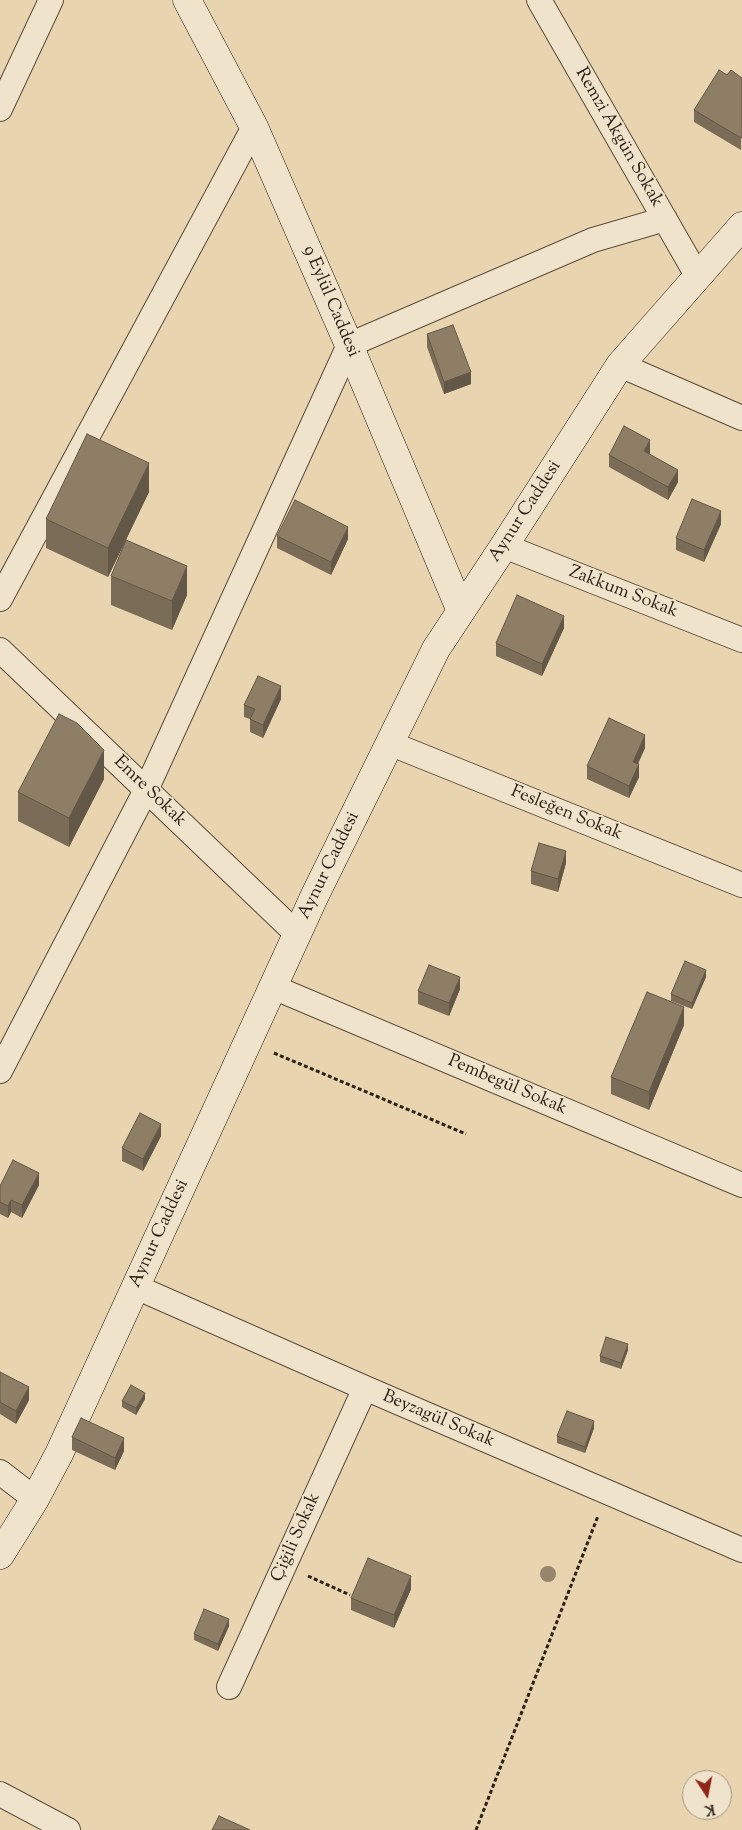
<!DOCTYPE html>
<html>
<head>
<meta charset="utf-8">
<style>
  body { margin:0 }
  #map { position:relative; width:742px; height:1830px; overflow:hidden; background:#e8d4af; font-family:"Sorts Mill Goudy",serif }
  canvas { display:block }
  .north { position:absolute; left:682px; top:1770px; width:50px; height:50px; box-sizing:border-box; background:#f0e3cb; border:1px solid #a29582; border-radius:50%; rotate:169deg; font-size:14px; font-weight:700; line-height:20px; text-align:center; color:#2d2015 }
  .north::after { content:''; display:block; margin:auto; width:18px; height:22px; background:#8f2418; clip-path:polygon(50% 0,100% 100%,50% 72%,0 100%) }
</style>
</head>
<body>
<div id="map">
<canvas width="742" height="1830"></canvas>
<div class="north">K</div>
</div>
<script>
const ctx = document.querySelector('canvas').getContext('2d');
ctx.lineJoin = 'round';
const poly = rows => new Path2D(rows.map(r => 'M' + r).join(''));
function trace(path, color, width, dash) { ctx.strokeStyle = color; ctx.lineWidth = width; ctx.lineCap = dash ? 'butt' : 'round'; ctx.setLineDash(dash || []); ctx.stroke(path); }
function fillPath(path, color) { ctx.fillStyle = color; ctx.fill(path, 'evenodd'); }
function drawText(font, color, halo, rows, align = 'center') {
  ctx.font = font + ' "Sorts Mill Goudy",serif'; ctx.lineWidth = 4; ctx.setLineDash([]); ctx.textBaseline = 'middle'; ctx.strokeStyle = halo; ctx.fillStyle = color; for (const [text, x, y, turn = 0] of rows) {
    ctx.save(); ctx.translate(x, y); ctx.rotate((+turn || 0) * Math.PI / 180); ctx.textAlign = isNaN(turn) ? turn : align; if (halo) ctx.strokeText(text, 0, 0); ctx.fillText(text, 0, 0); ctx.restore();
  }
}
const path = poly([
  [274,1053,466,1134],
  [308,1576,350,1595],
  [476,1830,598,1516]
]);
const street = poly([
  [539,0,698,277],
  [0,109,51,0],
  [620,365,742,418],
  [504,546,742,640],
  [0,599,254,127],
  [0,650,297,934],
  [389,743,742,885],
  [273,987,742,1185],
  [0,1071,146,790,349,345,593,240,665,219],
  [136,1287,365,1388,742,1550],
  [0,1472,35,1499],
  [229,1687,365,1388],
  [0,1794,68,1830]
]);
const secondary = poly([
  [187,0,254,127,349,345,461,611],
  [0,1555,35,1499,59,1454,315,895,436,649,504,546,620,365,742,226]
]);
const trees = [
  [548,1574]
];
const wall = poly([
  [727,75,742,78,741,150,694,122,694,110],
  [427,334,471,384,444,394,427,347],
  [650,453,649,454,678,482,668,500,609,467,609,455],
  [149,492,108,577,46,548,46,519],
  [721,524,704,562,676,550,676,538],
  [277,536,348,539,331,575,277,548],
  [111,576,187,595,172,630,111,605],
  [564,628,542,676,496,656,496,643],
  [281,699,263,738,250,732,250,719,244,717,244,705],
  [645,748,638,764,639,777,629,798,587,779,587,766],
  [104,779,69,847,18,821,18,792],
  [566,863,558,892,531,884,531,871],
  [706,977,692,1009,671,1001,671,994],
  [460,989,449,1016,418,1004,418,991],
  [684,1025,649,1110,611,1094,611,1077],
  [161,1136,143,1171,122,1161,122,1148],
  [39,1185,22,1218,11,1212,8,1218,0,1214,0,1186],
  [628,1350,621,1369,600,1362,600,1356],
  [0,1372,29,1400,16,1424,0,1414],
  [145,1399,136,1415,122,1407,122,1401],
  [594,1428,585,1453,557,1443,557,1436],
  [72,1437,124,1451,115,1470,72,1450],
  [411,1589,394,1628,351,1610,351,1598],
  [229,1626,218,1651,194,1640,194,1634]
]);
const shadedWall = poly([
  [471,372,471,384,444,394,444,382],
  [650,440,650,453,644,464,644,451],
  [149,463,149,492,108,577,108,548],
  [678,470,678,482,668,500,668,487],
  [721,511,721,524,704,562,704,550],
  [348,527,348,539,331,575,331,562],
  [187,566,187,595,172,630,172,601],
  [564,616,564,628,542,676,542,664],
  [281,686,281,699,263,738,263,725],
  [645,735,645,748,633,774,633,762],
  [104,750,104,779,69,847,69,818],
  [639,764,639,777,629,798,629,786],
  [566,851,566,863,558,892,558,879],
  [706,970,706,977,692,1009,692,1003],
  [460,977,460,989,449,1016,449,1003],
  [684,1007,684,1025,649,1110,649,1092],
  [161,1124,161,1136,143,1171,143,1159],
  [39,1173,39,1185,22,1218,22,1205],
  [11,1200,11,1212,8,1218,8,1206],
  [628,1344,628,1350,621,1369,621,1363],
  [29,1387,29,1400,16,1424,16,1411],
  [145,1393,145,1399,136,1415,136,1408],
  [594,1421,594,1428,585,1453,585,1447],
  [124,1438,124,1451,115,1470,115,1458],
  [411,1576,411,1589,394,1628,394,1615],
  [229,1619,229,1626,218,1651,218,1644]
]);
const building = poly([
  [719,70,727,75,731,70,742,78,742,137,741,138,694,110,719,70],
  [453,325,471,372,444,382,427,334,453,325],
  [624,426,650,440,644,451,678,470,668,487,609,455,624,426],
  [87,434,149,463,108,548,46,519,87,434],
  [692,499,721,511,704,550,676,538,692,499],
  [295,500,348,527,331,562,277,536,295,500],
  [126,540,187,566,172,601,111,576,126,540],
  [517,595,564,616,542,664,496,643,517,595],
  [258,676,281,686,263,725,250,719,255,709,244,705,258,676],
  [59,714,77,723,104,750,69,818,18,792,59,714],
  [609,718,645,735,633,762,639,764,629,786,587,766,609,718],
  [539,843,566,851,558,879,531,871,539,843],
  [685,961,706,970,692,1003,671,994,685,961],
  [429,965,460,977,449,1003,418,991,429,965],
  [647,992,684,1007,649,1092,611,1077,647,992],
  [140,1113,161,1124,143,1159,122,1148,140,1113],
  [13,1160,39,1173,22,1205,11,1200,8,1206,0,1202,0,1186,13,1160],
  [606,1337,628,1344,621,1363,600,1356,606,1337],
  [0,1372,29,1387,16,1411,0,1402,0,1372],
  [131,1385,145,1393,136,1408,122,1401,131,1385],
  [567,1411,594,1421,585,1447,557,1436,567,1411],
  [81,1418,124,1438,115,1458,72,1437,81,1418],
  [368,1558,411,1576,394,1615,351,1598,368,1558],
  [204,1609,229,1619,218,1644,194,1634,204,1609],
  [219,1816,250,1830,212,1830,219,1816]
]);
const streetNames = [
  ["Remzi Akgün Sokak",618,138,60],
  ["9 Eylül Caddesi",330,302,67],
  ["Aynur Caddesi",526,512,-57],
  ["Zakkum Sokak",623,593,21],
  ["Emre Sokak",149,792,44],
  ["Fesleğen Sokak",566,814,22],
  ["Aynur Caddesi",330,866,-64],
  ["Pembegül Sokak",507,1086,23],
  ["Aynur Caddesi",160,1234,-65],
  ["Beyzagül Sokak",438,1420,23],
  ["Çiğili Sokak",297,1538,-66]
];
trace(street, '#5c4d3c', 26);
trace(secondary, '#2d2015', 29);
trace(path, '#2d2015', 3, [4, 2.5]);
trace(street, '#f0e3cb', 24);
trace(secondary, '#f0e3cb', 28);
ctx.fillStyle = '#97856c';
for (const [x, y] of trees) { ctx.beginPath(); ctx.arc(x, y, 8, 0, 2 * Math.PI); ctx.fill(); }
fillPath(wall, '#7a6c57');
fillPath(shadedWall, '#635847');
fillPath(building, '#8e7e65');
trace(building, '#635847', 1);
drawText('18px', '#2d2015', '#f0e3cb', streetNames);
</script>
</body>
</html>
